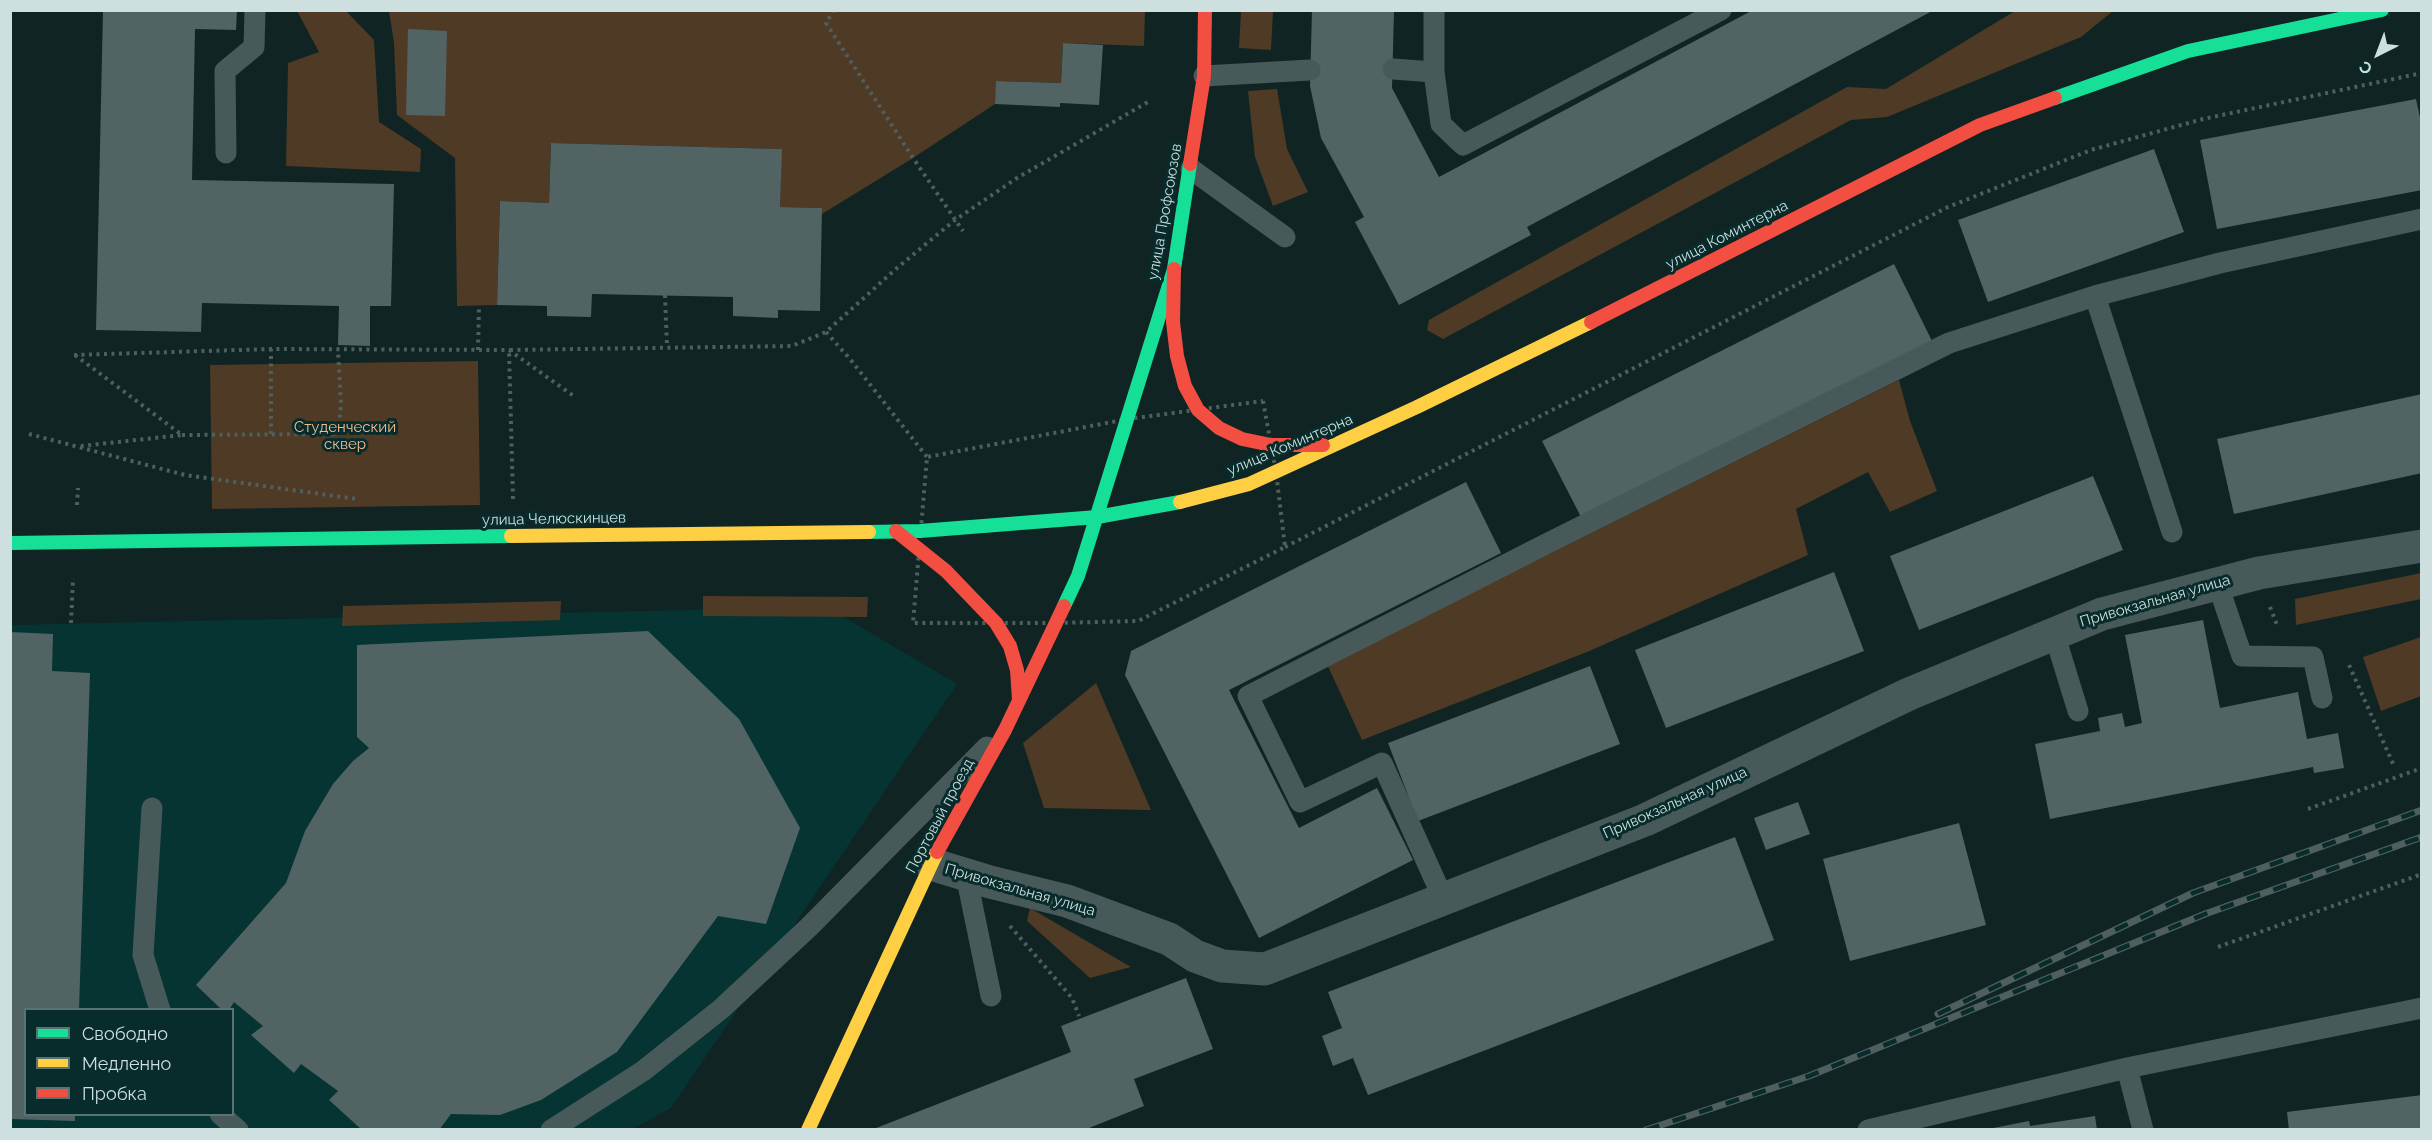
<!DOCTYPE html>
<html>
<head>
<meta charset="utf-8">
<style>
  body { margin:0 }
  #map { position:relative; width:2432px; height:1140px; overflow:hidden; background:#102423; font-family:Raleway,sans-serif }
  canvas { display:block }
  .frame { position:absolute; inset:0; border:12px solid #cddfde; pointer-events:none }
  .legend { position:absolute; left:24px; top:1008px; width:210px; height:108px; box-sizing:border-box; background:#082c2b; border:2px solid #577473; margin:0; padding:8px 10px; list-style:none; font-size:18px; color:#cddfde }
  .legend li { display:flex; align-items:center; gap:12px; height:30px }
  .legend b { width:30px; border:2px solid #577473 }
  .north { position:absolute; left:2348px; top:24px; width:60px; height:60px; -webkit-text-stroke:4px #082c2b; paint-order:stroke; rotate:222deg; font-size:16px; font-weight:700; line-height:24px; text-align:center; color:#cddfde }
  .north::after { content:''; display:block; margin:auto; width:21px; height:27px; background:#cddfde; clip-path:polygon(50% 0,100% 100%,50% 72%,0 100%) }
</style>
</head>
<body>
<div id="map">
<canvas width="2432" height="1140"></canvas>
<div class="frame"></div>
<ul class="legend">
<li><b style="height:8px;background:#16e098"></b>Свободно</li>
<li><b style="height:8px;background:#ffcf43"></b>Медленно</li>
<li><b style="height:8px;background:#f24e42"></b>Пробка</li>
</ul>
<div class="north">С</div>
</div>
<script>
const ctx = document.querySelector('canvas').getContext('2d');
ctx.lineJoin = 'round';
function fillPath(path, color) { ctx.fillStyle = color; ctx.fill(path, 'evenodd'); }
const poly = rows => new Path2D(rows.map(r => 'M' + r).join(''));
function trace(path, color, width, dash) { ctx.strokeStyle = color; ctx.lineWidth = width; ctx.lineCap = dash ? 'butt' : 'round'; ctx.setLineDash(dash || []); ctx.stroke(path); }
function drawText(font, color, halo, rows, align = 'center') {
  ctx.font = font + ' Raleway,sans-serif'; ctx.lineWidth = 6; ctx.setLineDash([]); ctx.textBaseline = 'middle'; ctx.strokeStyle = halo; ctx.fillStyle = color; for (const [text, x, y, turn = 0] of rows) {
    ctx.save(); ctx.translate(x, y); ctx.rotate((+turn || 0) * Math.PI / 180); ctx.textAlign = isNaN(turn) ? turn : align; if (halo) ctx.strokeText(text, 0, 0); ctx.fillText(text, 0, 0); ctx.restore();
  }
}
const built = poly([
  [827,607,957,684,671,1108,633,1129,11,1129,10,625],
  [26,1010,232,1010,232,1114,26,1114]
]);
const green = poly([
  [297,11,346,11,374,40,379,122,421,149,420,172,286,166,288,63,319,52],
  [389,11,1145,11,1144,46,1063,43,1061,83,997,81,995,104,913,158,822,214,822,208,780,207,781,149,551,143,549,203,500,201,497,305,457,306,455,158,397,115,394,43],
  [1241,11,1273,11,1271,50,1239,48],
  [2015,11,2113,11,2081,37,1887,117,1851,120,1443,339,1427,330,1429,320,1847,87,1886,89],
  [1277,89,1287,149,1308,192,1273,206,1255,157,1248,91],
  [478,361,480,505,212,509,210,365],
  [1899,380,1910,421,1937,491,1890,512,1868,472,1796,509,1808,555,1587,652,1362,740,1327,664],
  [2421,573,2421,599,2296,625,2295,599],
  [703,596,868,597,867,617,703,616],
  [561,601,560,620,342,626,343,606],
  [2421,637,2421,696,2381,711,2363,657],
  [1096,683,1151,810,1044,808,1023,743],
  [1030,908,1131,967,1090,978,1027,921]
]);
const building = poly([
  [103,10,237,10,236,30,195,29,192,180,394,184,391,306,370,306,370,346,338,345,339,306,202,303,201,332,96,330],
  [1312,10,1394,10,1392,88,1439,177,1753,10,1934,10,1527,227,1531,235,1399,305,1355,222,1364,217,1321,138,1310,86],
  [408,29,447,31,445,116,406,115],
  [1063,43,1103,45,1099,105,1060,103,1060,107,995,104,996,81,1061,83],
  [2416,99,2422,127,2422,190,2217,229,2200,140],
  [551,143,782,149,780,207,822,208,820,311,778,310,778,318,733,316,733,297,592,294,591,317,547,316,547,306,497,305,500,201,549,203],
  [2154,149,2184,232,1988,302,1958,220],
  [1894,264,1932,341,1581,517,1542,441],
  [2422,394,2422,473,2234,514,2217,439],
  [2093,476,2123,550,1919,630,1890,556],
  [1466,482,1501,553,1229,690,1299,828,1377,788,1413,860,1259,938,1125,675,1131,651],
  [1834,572,1864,651,1666,728,1635,650],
  [2203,620,2220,708,2298,692,2307,739,2338,733,2344,768,2314,773,2313,767,2050,819,2035,744,2100,731,2098,718,2122,713,2125,727,2142,723,2125,635],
  [648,631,739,719,800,828,766,924,718,916,617,1052,541,1100,500,1115,451,1114,439,1130,362,1130,329,1100,338,1091,301,1064,294,1073,251,1035,263,1026,234,1002,229,1010,222,1010,196,985,286,883,305,831,333,784,353,761,369,748,357,737,357,645],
  [10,632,53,634,52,671,90,673,79,1010,26,1010,26,1114,75,1114,75,1121,10,1119],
  [1590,666,1620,744,1418,821,1388,743],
  [1798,802,1810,834,1766,850,1754,818],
  [1959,823,1986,925,1850,961,1823,859],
  [1735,837,1774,940,1368,1095,1353,1058,1333,1066,1322,1036,1342,1028,1328,992],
  [1186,978,1213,1049,1134,1079,1144,1106,1084,1130,871,1130,1071,1052,1061,1026],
  [2422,1095,2422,1130,2289,1130,2287,1112],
  [2095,1116,2097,1130,1983,1130,2029,1121,2030,1126]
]);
const path = poly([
  [834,10,826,23,913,158,963,231],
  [665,295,667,347],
  [826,332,850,359,927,457],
  [478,350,479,305],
  [74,355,271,349,509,350,575,397],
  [75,355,182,435,81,446],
  [1263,401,1276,472,1285,547,1138,621,1056,623,913,623,927,457,1128,419,1263,401],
  [29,434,185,475,357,499],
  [271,434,271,349],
  [182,435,338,434,341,405,338,350],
  [513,499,509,350,792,346,826,332,897,268,955,220,1017,178,1148,102],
  [77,505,78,488],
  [1285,547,1948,207,2091,150,2203,119,2422,73],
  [2270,607,2277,625],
  [71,623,73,578],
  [2349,665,2394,766],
  [2308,809,2422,768],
  [1010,926,1072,998,1079,1016],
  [2218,947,2422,874]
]);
const lane = poly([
  [1434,10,1434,72,1441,124,1463,145,1721,10],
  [1393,69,1434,72],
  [1204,76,1310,70],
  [226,153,225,71,254,47,255,10],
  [1191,169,1285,237],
  [2095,296,2172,532],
  [2217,582,2242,656,2313,657,2322,698],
  [2054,633,2078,711],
  [152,808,143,955,160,1010],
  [966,875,991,996],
  [1443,898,1382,763,1300,802,1248,696,1544,545,1949,343,2095,296,2220,263,2422,219],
  [2127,1068,2143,1130],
  [220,1114,238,1130],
  [551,1130,643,1071,721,1009,809,927,987,747],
  [1868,1130,2127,1068,2422,1008]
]);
const street = poly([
  [931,864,990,882,1067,901,1169,939,1195,956,1222,966,1265,969,1645,820,1909,694,2102,614,2259,573,2422,546]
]);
const fast = poly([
  [2055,98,2188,51,2382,10],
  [869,532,920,531,1097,517,1180,502],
  [10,543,511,536],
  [1064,606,1078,576,1174,269,1190,164]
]);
const slow = poly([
  [1180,502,1249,484,1417,407,1591,322],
  [511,536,869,532],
  [808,1130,937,852]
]);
const jam = poly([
  [1190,164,1204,76,1205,10],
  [1174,269,1173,322,1177,356,1185,386,1198,410,1219,428,1242,439,1271,445,1323,445],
  [1591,322,1980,125,2055,98],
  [896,531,946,571,996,623,1010,646,1017,670,1019,700],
  [937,852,1005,730,1064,606]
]);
const rail = poly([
  [1938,1014,2193,893,2422,810],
  [1646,1130,1809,1076,2205,914,2422,837]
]);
const streetNames = [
  ["улица Профсоюзов",1165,212,-80],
  ["улица Коминтерна",1727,235,-27],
  ["улица Коминтерна",1290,445,-23],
  ["улица Челюскинцев",554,519,-1],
  ["Привокзальная улица",2155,601,-16],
  ["Привокзальная улица",1675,803,-24],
  ["Портовый проезд",940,816,-62],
  ["Привокзальная улица",1020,890,16]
];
const parkNames = [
  ["Студенческий",345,427],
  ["сквер",345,444]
];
fillPath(built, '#053433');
fillPath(green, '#4f3a26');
fillPath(building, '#516463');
trace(path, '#505f5e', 4, [3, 4.5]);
trace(lane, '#475958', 21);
trace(street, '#475958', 33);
trace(fast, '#16e098', 14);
trace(slow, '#ffcf43', 14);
trace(jam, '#f24e42', 14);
trace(rail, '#4f5e5e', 7);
trace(rail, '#082c2b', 4.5, [14]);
drawText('15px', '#cddfde', '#082c2b', streetNames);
drawText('15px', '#f2bc90', '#082c2b', parkNames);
</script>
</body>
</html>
